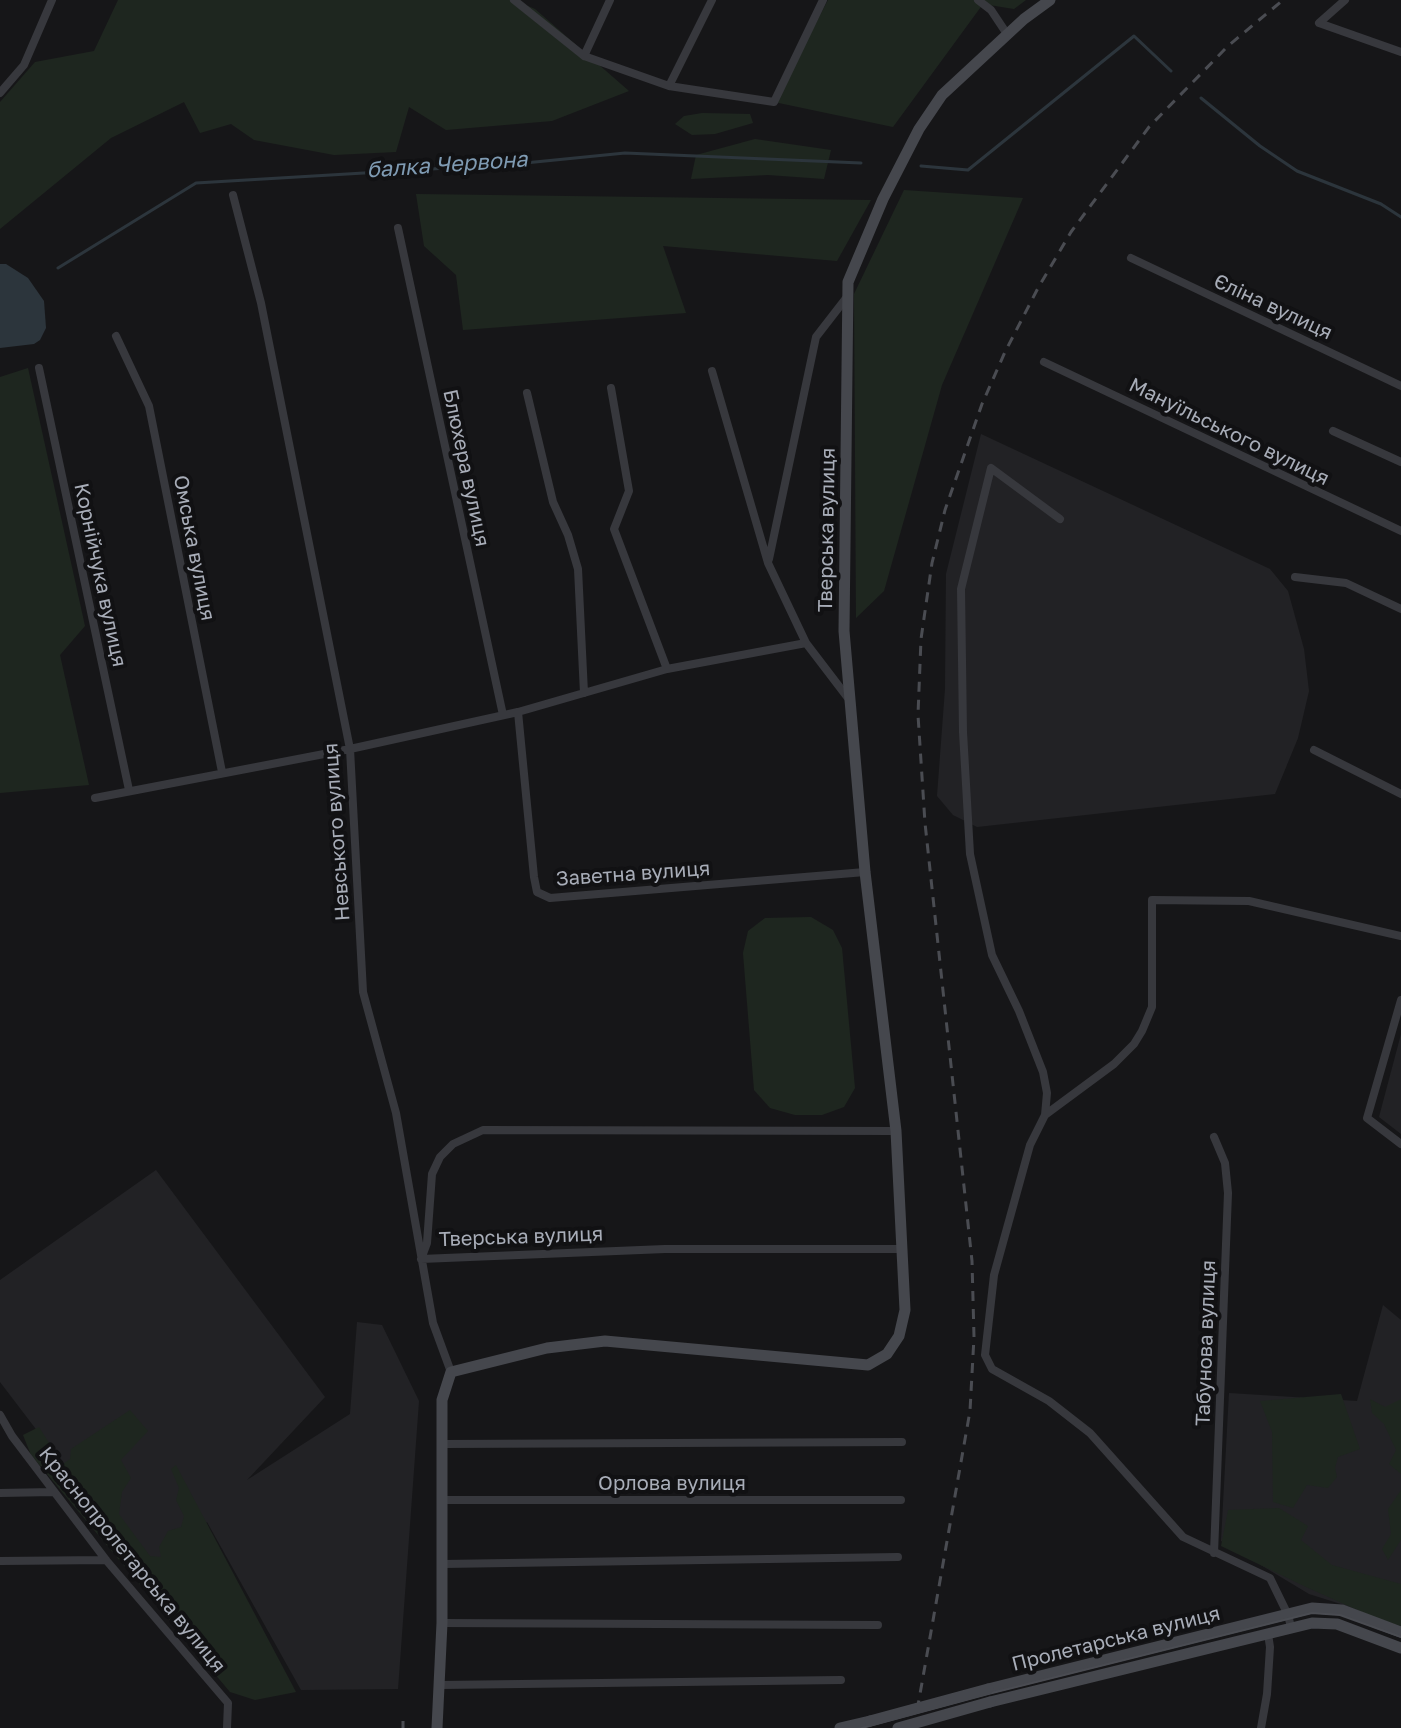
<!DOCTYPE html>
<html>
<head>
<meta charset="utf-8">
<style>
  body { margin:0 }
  canvas { display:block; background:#161618 }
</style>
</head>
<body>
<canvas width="1401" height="1728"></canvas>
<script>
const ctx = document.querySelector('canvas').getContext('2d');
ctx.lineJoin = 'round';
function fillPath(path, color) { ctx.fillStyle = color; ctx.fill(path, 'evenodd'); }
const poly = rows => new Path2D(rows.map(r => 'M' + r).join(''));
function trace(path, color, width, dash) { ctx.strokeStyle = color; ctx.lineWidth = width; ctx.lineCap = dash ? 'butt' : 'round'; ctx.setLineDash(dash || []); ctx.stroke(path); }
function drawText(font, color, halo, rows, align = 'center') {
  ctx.font = font + ' "Golos Text",sans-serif'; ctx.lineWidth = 8; ctx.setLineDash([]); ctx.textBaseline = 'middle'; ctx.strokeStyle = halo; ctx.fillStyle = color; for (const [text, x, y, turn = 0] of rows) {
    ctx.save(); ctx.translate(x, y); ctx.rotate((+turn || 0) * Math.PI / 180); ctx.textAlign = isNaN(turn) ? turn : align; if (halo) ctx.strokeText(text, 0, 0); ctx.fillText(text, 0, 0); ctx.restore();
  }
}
const built = poly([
  [981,434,1270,569,1288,591,1304,649,1309,691,1298,738,1275,794,977,827,953,815,937,796,945,689,946,574],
  [1401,1034,1401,1134,1379,1117],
  [156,1170,325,1397,247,1480,350,1414,357,1322,382,1325,419,1401,398,1689,301,1690,207,1522,151,1580,0,1382,0,1280],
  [1383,1305,1401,1320,1401,1623,1309,1594,1221,1541,1229,1393,1357,1401]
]);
const green = poly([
  [118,0,514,0,535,9,629,91,552,121,446,130,409,107,396,152,334,155,254,140,231,124,200,133,184,102,111,138,0,229,0,102,35,62,94,51],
  [828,0,1026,0,1014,9,983,4,893,127,774,102],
  [702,113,750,114,753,123,715,134,692,135,675,124,684,116],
  [755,139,831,150,824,179,768,175,691,179,696,155],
  [904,190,1023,198,942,385,884,591,856,618,854,294],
  [416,194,871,200,837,261,663,246,686,313,463,330,456,275,424,246],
  [28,368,85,626,60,655,89,785,0,793,0,377],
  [811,917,833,930,842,948,855,1088,844,1107,822,1115,795,1115,770,1108,754,1090,743,953,748,931,765,918],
  [1341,1394,1360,1449,1338,1457,1335,1468,1337,1477,1328,1488,1307,1485,1293,1508,1273,1502,1272,1432,1260,1401],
  [1370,1399,1385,1407,1401,1399,1401,1474,1389,1464,1396,1450,1384,1424,1372,1413],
  [130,1410,148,1431,121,1460,131,1478,122,1492,119,1514,150,1556,161,1557,159,1547,168,1531,181,1527,184,1516,176,1500,179,1488,171,1469,176,1465,296,1692,255,1700,230,1692,31,1455,23,1435,39,1427,51,1446,53,1471,70,1459,71,1449],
  [1401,1490,1401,1540,1388,1560,1382,1549,1391,1534,1388,1509],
  [1279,1508,1308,1526,1301,1540,1332,1565,1401,1584,1401,1626,1373,1617,1306,1587,1221,1546,1228,1510]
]);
const water = poly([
  [0,264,6,264,28,278,44,301,46,328,40,340,34,344,0,348]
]);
const stream = poly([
  [1201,98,1260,146,1297,171,1381,204,1401,217],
  [921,166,968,170,1134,36,1171,71],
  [58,268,196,183,515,164,625,153,861,163]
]);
const street = poly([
  [514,0,584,56,669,86,774,102,823,0],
  [978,0,991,10,1007,34],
  [1345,0,1319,23,1401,52],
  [584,56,610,0],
  [669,86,712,0],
  [0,93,24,65,52,0],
  [233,195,261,303,350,749,363,992,396,1113,433,1323,451,1372],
  [398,228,503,715],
  [1131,258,1401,386],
  [116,336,149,406,222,772],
  [1044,362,1401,531],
  [39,368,129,790],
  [712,371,768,563,806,643],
  [611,388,629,491,614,529,667,669],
  [527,393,553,502,568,535,578,569,584,693],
  [1333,431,1401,462],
  [1060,519,991,468,961,589,963,732,970,854,992,955,1019,1011,1043,1072,1047,1093,1045,1115,1030,1145,994,1275,985,1355,992,1369,1049,1401,1090,1433,1183,1537,1270,1578,1288,1615,1291,1627],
  [769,559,816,337,847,297],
  [1295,577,1346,583,1401,609],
  [518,712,534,877,537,892,550,898,865,872],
  [1314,750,1401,794],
  [95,798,350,749,518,712,667,669,806,643,848,698],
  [1401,1000,1367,1118,1401,1144],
  [1045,1115,1114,1064,1134,1044,1142,1031,1152,1007,1152,900,1249,901,1401,936],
  [896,1131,483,1130,453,1144,440,1157,432,1174,427,1243,421,1259,665,1249,903,1249],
  [0,1415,12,1436,106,1560,228,1703,227,1728],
  [443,1444,902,1442],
  [0,1493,53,1492],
  [442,1500,901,1500],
  [1214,1553,1228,1193,1225,1163,1214,1137],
  [0,1561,106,1560],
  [443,1564,898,1557],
  [442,1623,878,1625],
  [440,1685,841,1680],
  [1261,1728,1267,1694,1270,1647,1268,1634]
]);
const secondary = poly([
  [988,1689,1312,1608,1342,1610,1401,1632],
  [990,1702,1312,1623,1337,1624,1401,1648],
  [437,1728,442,1623,442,1400,451,1372,547,1348,605,1341,868,1365,887,1354,899,1336,905,1310,896,1131,865,872,844,631,848,282,883,199,919,129,942,95,1024,19,1050,0],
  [840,1728,870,1721]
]);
const tram = poly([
  [862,1728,988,1694,1312,1613,1340,1615,1401,1637]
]);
const rail = poly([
  [403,1728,403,1721],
  [914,1728,970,1411,974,1337,972,1261,925,823,918,715,921,639,932,563,945,510,982,404,1005,352,1038,288,1071,232,1149,127,1228,46,1283,0]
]);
const secondaryBridge = poly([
  [870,1721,988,1689],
  [898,1728,990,1702]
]);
const streetNames = [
  ["Єліна вулиця",1273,307,25],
  ["Мануїльського вулиця",1229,432,26],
  ["Блюхера вулиця",466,468,78],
  ["Тверська вулиця",827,530,-89],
  ["Омська вулиця",194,548,79],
  ["Корнійчука вулиця",100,575,78],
  ["Невського вулиця",337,832,-94],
  ["Заветна вулиця",633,874,-4],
  ["Тверська вулиця",521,1237,-2],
  ["Табунова вулиця",1206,1343,-88],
  ["Орлова вулиця",672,1484],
  ["Краснопролетарська вулиця",132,1560,51],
  ["Пролетарська вулиця",1116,1639,-14]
];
const waterNames = [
  ["балка Червона",447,165,-4]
];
fillPath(built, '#222225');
fillPath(green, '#1e261f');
fillPath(water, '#2c353c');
trace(stream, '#2c353c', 3);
trace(street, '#37383d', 8);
trace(secondary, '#45474d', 11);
trace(tram, '#4a4c52', 2);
trace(rail, '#4a4c52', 3, [10, 8]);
trace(secondaryBridge, '#45474d', 11);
drawText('20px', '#a8adb8', '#111113', streetNames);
drawText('italic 22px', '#7f9bb3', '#111113', waterNames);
</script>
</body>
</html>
